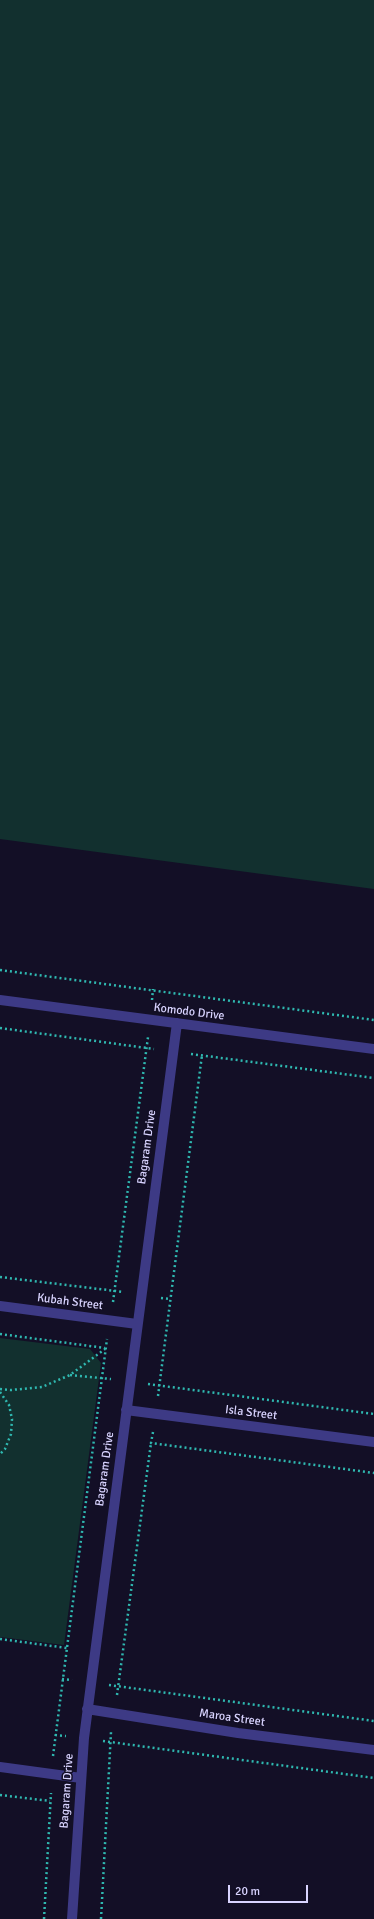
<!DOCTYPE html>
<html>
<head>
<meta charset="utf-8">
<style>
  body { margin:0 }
  #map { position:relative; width:374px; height:1919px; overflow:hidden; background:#130f26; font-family:Signika,sans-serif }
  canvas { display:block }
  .scale { position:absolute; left:228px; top:1885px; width:80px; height:18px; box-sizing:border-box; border:2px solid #d9d4ff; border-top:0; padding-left:5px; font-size:12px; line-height:14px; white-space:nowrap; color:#d9d4ff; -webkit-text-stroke:3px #130f26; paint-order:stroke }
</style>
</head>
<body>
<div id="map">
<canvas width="374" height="1919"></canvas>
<div class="scale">20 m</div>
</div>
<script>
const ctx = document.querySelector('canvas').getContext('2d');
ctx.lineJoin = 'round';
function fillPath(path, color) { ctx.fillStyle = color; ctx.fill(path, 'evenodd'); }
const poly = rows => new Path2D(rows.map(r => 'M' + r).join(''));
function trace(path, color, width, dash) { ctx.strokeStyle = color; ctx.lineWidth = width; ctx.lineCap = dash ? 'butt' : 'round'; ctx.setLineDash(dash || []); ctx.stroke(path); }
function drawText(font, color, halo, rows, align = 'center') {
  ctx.font = font + ' Signika,sans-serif'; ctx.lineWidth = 3; ctx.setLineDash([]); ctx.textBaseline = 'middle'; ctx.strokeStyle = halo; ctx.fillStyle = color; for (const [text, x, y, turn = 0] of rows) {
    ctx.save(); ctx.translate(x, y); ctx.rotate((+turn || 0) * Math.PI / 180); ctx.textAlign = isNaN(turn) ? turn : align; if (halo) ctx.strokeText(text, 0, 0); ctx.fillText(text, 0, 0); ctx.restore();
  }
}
const green = poly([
  [0,0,374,0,374,889,0,839],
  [0,1338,90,1349,101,1363,64,1645,0,1637]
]);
const path = poly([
  [0,970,374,1020],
  [152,1000,153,989],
  [0,1028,154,1049],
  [191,1054,374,1078],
  [0,1277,124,1292],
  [161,1298,170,1299],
  [113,1302,148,1037],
  [0,1334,105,1348],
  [70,1375,111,1379],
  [148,1384,374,1414],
  [0,1389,11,1390,42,1387,70,1375,105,1349],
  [0,1392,9,1405,12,1419,11,1434,5,1449,0,1454],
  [158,1396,202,1055],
  [153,1432,151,1443,374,1473],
  [0,1639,67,1648],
  [62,1679,72,1680],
  [109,1685,374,1721],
  [117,1695,151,1443],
  [55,1735,66,1736],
  [103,1741,374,1778],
  [53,1756,107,1339],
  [0,1795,50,1801],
  [44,1919,51,1793],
  [101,1919,111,1732]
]);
const minor = poly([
  [0,1000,374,1049],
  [0,1306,137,1324],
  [126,1410,374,1442],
  [87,1709,238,1733,374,1750],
  [0,1767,81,1778],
  [72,1919,84,1738,177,1023]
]);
const streetNames = [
  ["Komodo Drive",189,1012,7],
  ["Bagaram Drive",147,1147,-82],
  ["Kubah Street",70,1302,7],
  ["Isla Street",251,1413,7],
  ["Bagaram Drive",105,1469,-82],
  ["Maroa Street",232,1718,8],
  ["Bagaram Drive",67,1791,-86]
];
fillPath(green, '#12302f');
trace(path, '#2fb8b0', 2.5, [2, 3]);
trace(minor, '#3d3a85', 10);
drawText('12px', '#d9d4ff', '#130f26', streetNames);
</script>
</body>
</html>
